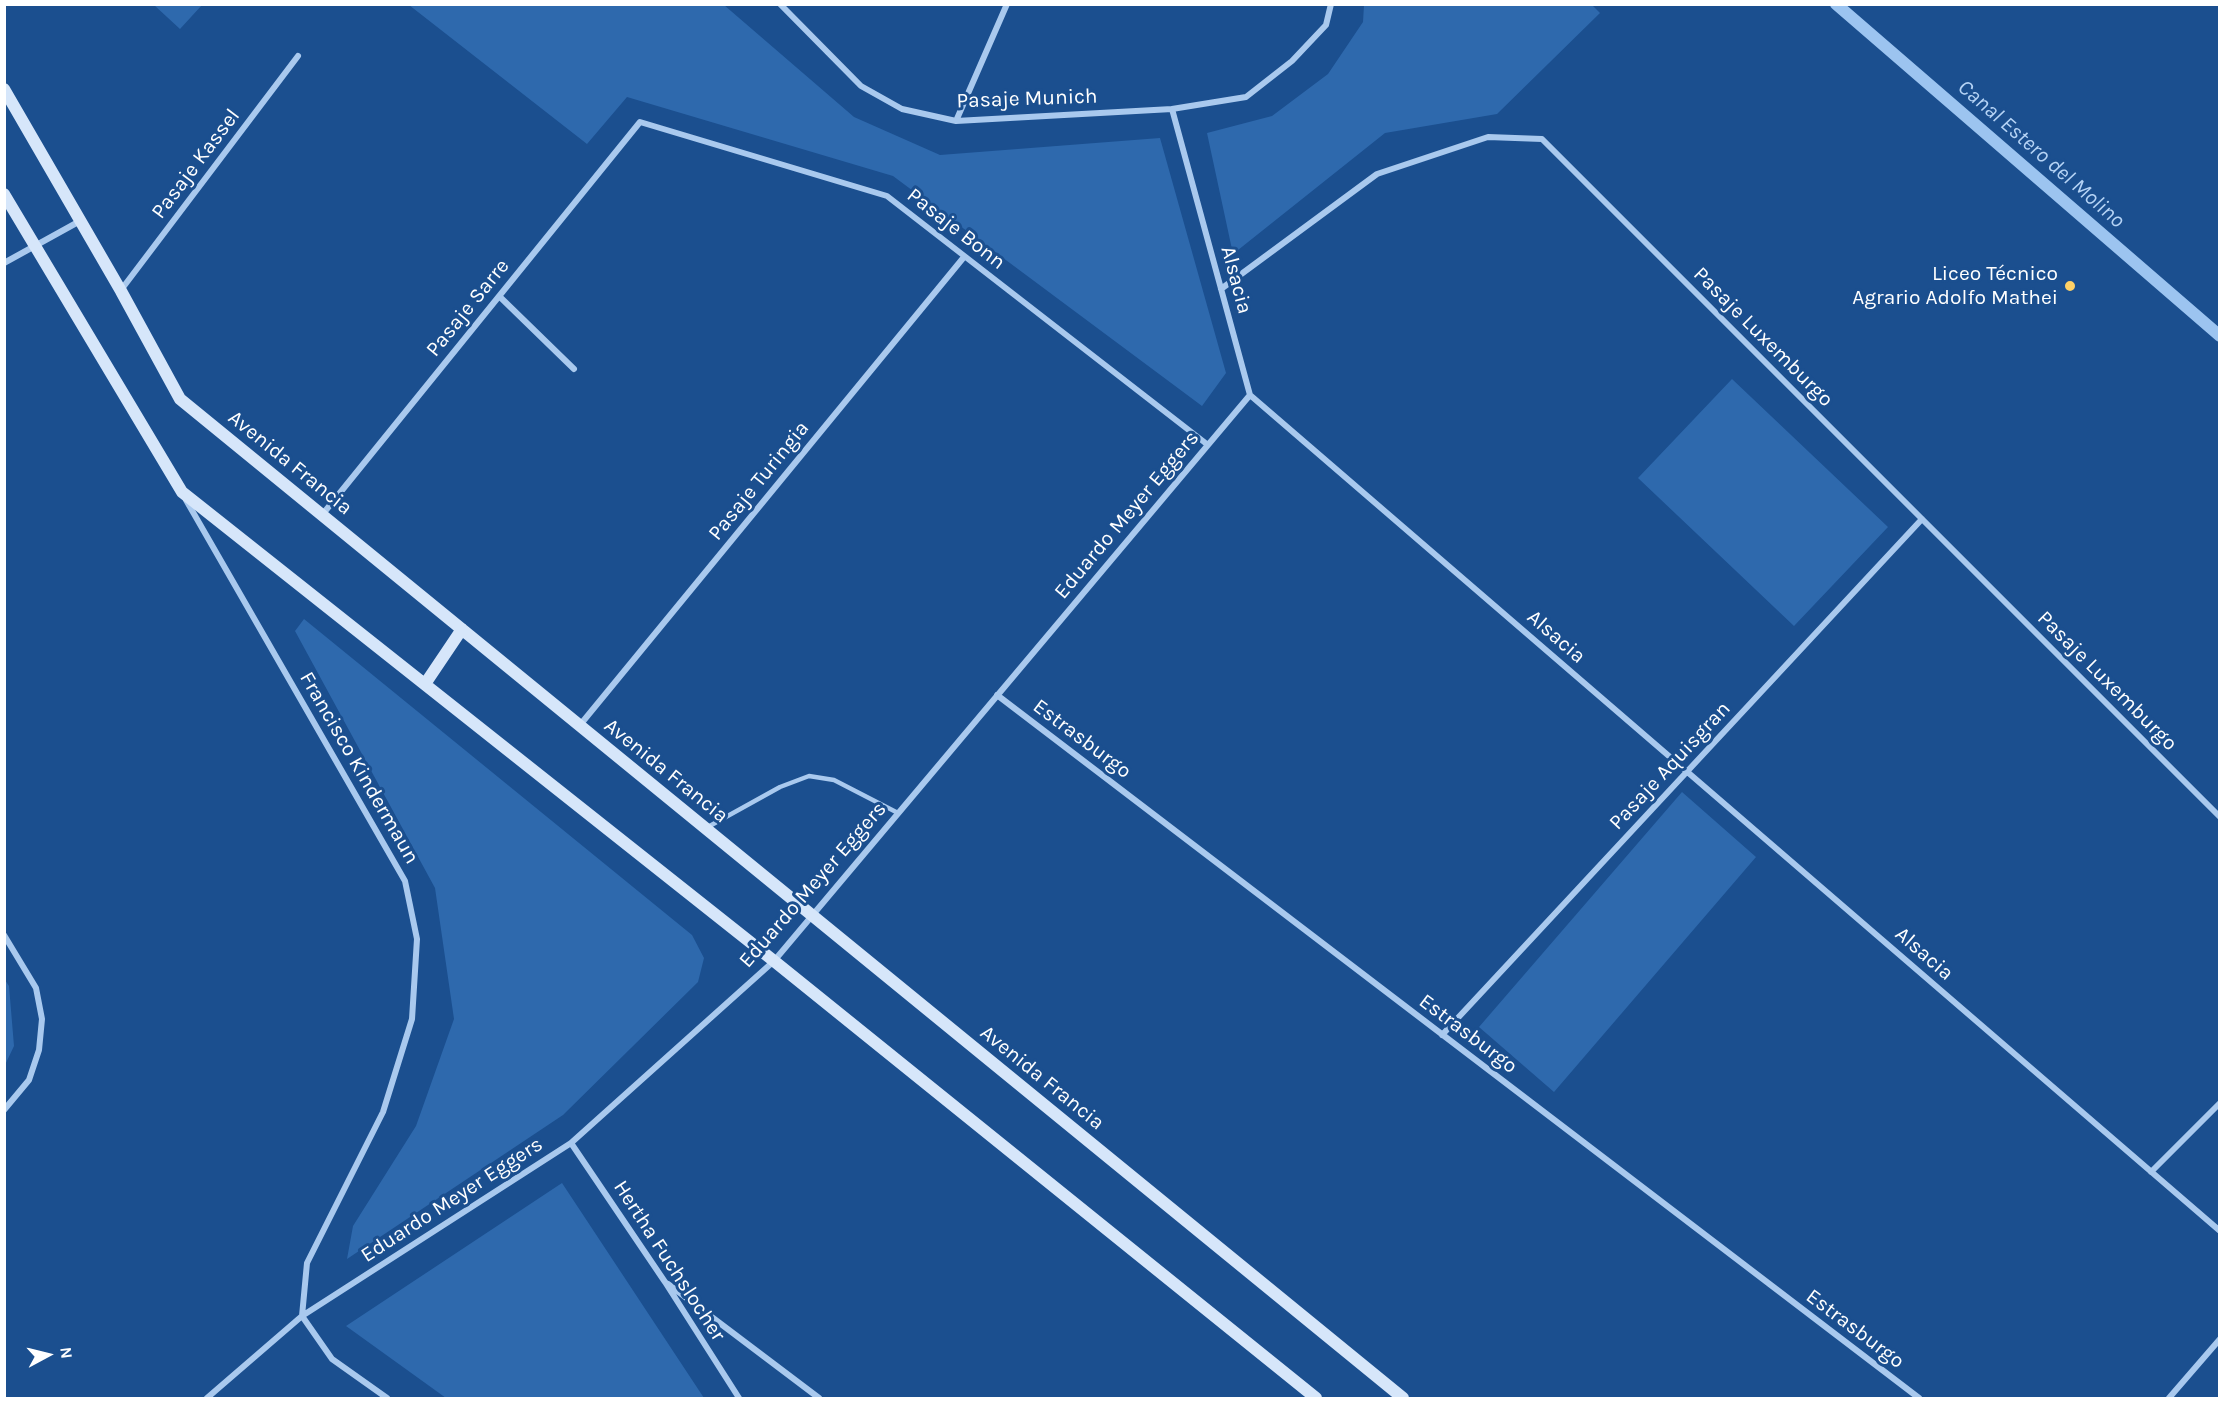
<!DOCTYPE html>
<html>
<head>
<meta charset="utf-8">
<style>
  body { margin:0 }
  #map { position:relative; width:2224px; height:1403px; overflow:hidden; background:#1b4f8f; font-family:Karla,sans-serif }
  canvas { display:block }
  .frame { position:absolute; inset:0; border:6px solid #fff; pointer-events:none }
  .north { position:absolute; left:18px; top:1325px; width:60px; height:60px; -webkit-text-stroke:4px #1b4f8f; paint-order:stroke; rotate:83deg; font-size:16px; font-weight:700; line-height:24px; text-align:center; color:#fff }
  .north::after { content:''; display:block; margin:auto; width:21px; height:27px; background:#fff; clip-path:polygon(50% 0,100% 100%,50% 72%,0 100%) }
</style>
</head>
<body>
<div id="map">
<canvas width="2224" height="1403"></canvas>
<div class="frame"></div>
<div class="north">N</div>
</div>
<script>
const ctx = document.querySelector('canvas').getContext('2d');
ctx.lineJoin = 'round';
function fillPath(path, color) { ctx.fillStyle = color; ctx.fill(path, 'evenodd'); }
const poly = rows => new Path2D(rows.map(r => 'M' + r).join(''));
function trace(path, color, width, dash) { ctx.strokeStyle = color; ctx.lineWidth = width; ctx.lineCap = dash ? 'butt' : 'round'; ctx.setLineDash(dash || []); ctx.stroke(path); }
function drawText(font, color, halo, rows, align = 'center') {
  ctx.font = font + ' Karla,sans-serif'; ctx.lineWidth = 6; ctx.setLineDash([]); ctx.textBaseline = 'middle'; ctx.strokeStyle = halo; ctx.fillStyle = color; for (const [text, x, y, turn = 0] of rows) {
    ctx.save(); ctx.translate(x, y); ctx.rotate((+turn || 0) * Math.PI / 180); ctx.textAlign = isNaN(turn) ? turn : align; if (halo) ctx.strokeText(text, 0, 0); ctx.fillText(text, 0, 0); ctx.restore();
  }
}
const green = poly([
  [154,5,202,5,180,29],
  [409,5,724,5,854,117,940,155,1160,138,1226,373,1202,406,893,176,627,97,587,144],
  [1592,5,1600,13,1497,114,1385,133,1233,254,1207,133,1272,116,1328,74,1363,22,1364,5],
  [1732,379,1888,527,1794,626,1638,478],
  [304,619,692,935,704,958,698,982,563,1115,347,1259,353,1226,416,1126,454,1019,435,888,295,631],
  [1682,792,1756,857,1554,1092,1479,1027],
  [5,980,9,986,14,1046,5,1065],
  [562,1183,704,1398,446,1398,346,1326]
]);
const stream = poly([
  [1836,4,2220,336]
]);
const service = poly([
  [706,828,780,787,809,776,834,780,898,813]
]);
const minor = poly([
  [780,4,861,86,902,109,956,121,1172,109],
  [1331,4,1326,25,1292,61,1246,97,1172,109,1250,395,2220,1231],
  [956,121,1007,4],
  [4,263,80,221],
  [1221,289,1377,174,1488,137,1542,139,2220,817],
  [121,290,298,56],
  [499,296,574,369],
  [186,500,405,881,417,939,412,1019,383,1112,307,1263,302,1316,332,1359,387,1398],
  [322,515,640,122,887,196,1208,445],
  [997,695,1919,1398],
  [580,725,964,257],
  [4,935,36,988,42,1019,39,1050,29,1080,4,1110],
  [1442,1035,1922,519],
  [571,1143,665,1282,739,1398],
  [2151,1172,2220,1103],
  [668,1284,819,1398],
  [207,1398,302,1316,571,1143,774,961,1250,395],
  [2169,1398,2220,1339]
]);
const secondary = poly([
  [4,89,121,291,180,399,1403,1398],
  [4,194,182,492,774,961,1316,1398],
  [425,684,462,629]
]);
const markers = [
  [2070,286,6,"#ffd166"]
];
const streetNames = [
  ["Pasaje Munich",1027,99,-2],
  ["Pasaje Kassel",196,164,-53],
  ["Pasaje Bonn",956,229,38],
  ["Alsacia",1236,280,75],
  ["Pasaje Sarre",468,308,-51],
  ["Pasaje Luxemburgo",1763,337,45],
  ["Avenida Francia",290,463,39],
  ["Pasaje Turingia",759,481,-51],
  ["Eduardo Meyer Eggers",1127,515,-50],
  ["Alsacia",1556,637,41],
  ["Pasaje Luxemburgo",2107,681,45],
  ["Estrasburgo",1082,739,37],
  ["Pasaje Aquisgran",1670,766,-47],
  ["Francisco Kindermaun",359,768,60],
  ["Avenida Francia",666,771,39],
  ["Eduardo Meyer Eggers",813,885,-49],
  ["Alsacia",1924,954,41],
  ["Estrasburgo",1468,1034,37],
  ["Avenida Francia",1042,1078,39],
  ["Eduardo Meyer Eggers",452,1200,-33],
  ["Hertha Fuchslocher",669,1261,57],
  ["Estrasburgo",1855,1329,37]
];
const poiNames = [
  ["Liceo Técnico",2058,274],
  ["Agrario Adolfo Mathei",2058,298]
];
const waterNames = [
  ["Canal Estero del Molino",2041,154,41]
];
fillPath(green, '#2e69ad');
trace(stream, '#9cc4f0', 12);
trace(service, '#a9c9ee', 4.5);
trace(minor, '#a9c9ee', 6);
trace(secondary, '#d6e6fa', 12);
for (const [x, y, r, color] of markers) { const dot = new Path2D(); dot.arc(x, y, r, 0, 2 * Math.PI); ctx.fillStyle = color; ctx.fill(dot); trace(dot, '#1b4f8f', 2); }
drawText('21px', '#fff', '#1b4f8f', streetNames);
drawText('21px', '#fff', '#1b4f8f', poiNames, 'right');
drawText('italic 22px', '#b5d3f5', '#1b4f8f', waterNames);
</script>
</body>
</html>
